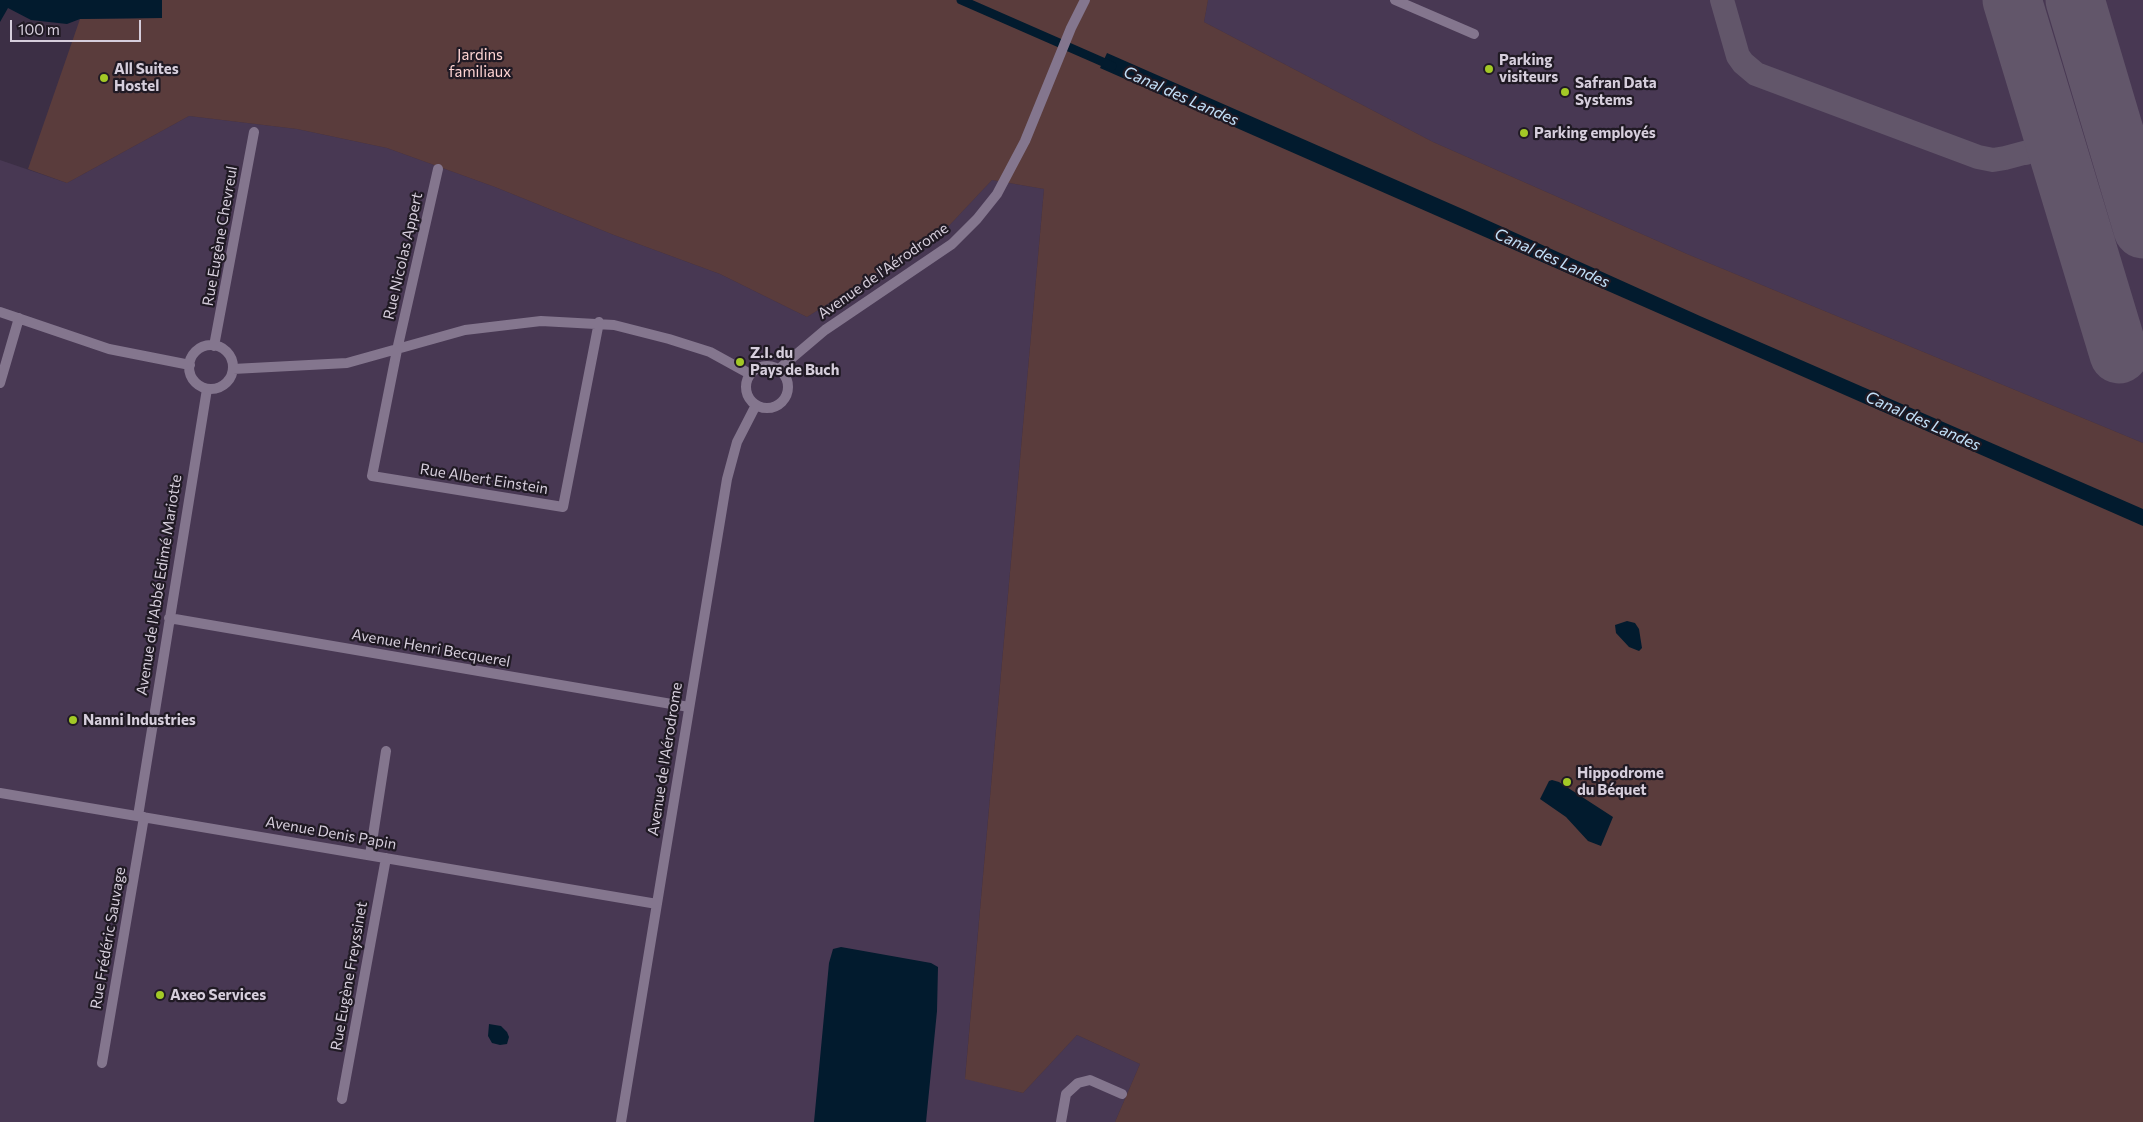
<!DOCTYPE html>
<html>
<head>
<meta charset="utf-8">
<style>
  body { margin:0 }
  #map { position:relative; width:2143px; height:1122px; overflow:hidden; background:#3c2f45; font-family:Commissioner,sans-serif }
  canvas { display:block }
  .scale { position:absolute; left:10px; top:20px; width:131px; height:22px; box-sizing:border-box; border:2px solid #d6cedc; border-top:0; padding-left:6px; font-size:15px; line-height:18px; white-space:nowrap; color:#d6cedc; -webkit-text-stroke:4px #201a24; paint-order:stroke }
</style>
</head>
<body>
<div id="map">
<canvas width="2143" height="1122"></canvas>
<div class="scale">100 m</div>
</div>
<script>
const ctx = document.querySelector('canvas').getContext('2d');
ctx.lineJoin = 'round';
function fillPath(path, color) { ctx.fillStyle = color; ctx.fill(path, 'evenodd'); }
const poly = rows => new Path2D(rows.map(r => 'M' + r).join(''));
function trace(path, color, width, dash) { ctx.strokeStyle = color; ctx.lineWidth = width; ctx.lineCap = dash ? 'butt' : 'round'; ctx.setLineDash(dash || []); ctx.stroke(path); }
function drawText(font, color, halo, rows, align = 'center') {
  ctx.font = font + ' Commissioner,sans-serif'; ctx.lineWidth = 4.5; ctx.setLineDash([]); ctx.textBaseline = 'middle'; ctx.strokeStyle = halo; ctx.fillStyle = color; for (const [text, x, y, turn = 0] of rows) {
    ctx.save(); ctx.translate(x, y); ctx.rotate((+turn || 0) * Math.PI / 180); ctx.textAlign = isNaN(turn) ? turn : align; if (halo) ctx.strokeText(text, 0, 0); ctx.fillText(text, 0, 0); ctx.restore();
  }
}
const built = poly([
  [1208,0,2143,0,2143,443,1687,254,1433,142,1204,22],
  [189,116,297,129,387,148,495,187,614,235,720,274,807,317,944,231,992,180,1044,189,965,1078,1023,1093,1077,1035,1140,1064,1115,1122,0,1122,0,160,67,183]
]);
const green = poly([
  [162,0,1208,0,1204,22,1433,142,1687,254,2143,443,2143,1122,1115,1122,1140,1064,1077,1035,1023,1093,965,1079,1044,189,992,180,944,231,807,317,720,274,614,235,495,187,387,148,297,129,189,116,67,183,28,169,80,19,162,18]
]);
const water = poly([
  [0,0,162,0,162,18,80,19,67,24,31,20,8,8,0,22],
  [1107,53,1467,211,1700,316,2143,509,2143,526,1100,68],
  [1627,621,1635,623,1639,629,1642,648,1639,651,1629,647,1616,633,1615,625],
  [1552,780,1559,782,1613,817,1601,846,1588,841,1566,817,1540,799,1549,781],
  [841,947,931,963,938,967,937,1011,926,1122,814,1122,829,963,833,949],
  [489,1024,501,1026,507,1032,509,1037,507,1044,500,1045,492,1043,488,1036]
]);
const canal = poly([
  [961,0,1112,66]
]);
const taxiway = poly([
  [1722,0,1738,56,1743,63,1756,74,1978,157,1993,160,2005,158,2035,150,2048,153,2062,169],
  [2026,153,2041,145,2046,138,2049,122,2046,113]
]);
const runway = poly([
  [2012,0,2119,354],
  [2075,0,2143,229]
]);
const street = poly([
  [1395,0,1474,34],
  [438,169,397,350,372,476,563,507,599,322],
  [0,312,109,349,190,365],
  '189 367a22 22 0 1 1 44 0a22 22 0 1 1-44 0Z',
  [214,346,254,132],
  '746 387a21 21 0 1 1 42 0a21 21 0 1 1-42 0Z',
  [233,369,347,363,465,330,541,321,614,325,669,339,710,352,750,374],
  [779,369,825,330,952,244,977,219,997,194,1025,141,1071,28,1085,0],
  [0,383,19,318],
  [169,618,689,707],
  [0,793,657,904],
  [138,816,207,389],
  [370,855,386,751],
  [102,1063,144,817],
  [342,1099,386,858],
  [621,1122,727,479,737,442,756,405],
  [1061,1122,1066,1094,1078,1083,1090,1080,1122,1094]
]);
const markers = [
  [1489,69,5,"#a3c926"],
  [104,78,5,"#a3c926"],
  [1565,92,5,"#a3c926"],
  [1524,133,5,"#a3c926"],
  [740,362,5,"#a3c926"],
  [73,720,5,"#a3c926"],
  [1567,782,5,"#a3c926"],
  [160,995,5,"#a3c926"]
];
const parkNames = [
  ["Jardins",480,55],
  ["familiaux",480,72]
];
const poiNames = [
  ["Parking",1499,60],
  ["visiteurs",1499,77],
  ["All Suites",114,69],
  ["Hostel",114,86],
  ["Safran Data",1575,83],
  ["Systems",1575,100],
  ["Parking employés",1534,133],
  ["Z.I. du",750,353],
  ["Pays de Buch",750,370],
  ["Nanni Industries",83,720],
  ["Hippodrome",1577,773],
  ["du Béquet",1577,790],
  ["Axeo Services",170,995]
];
const streetNames = [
  ["Rue Eugène Chevreul",220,236,-80],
  ["Rue Nicolas Appert",403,256,-77],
  ["Avenue de l'Aérodrome",883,271,-35],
  ["Rue Albert Einstein",484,479,9],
  ["Avenue de l'Abbé Edimé Mariotte",159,585,-81],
  ["Avenue Henri Becquerel",431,648,10],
  ["Avenue de l'Aérodrome",665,759,-81],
  ["Avenue Denis Papin",331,833,10],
  ["Rue Frédéric Sauvage",108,938,-80],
  ["Rue Eugène Freyssinet",349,976,-80]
];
const waterNames = [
  ["Canal des Landes",1181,96,24],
  ["Canal des Landes",1552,258,24],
  ["Canal des Landes",1923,421,24]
];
fillPath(built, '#483853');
fillPath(green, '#5a3c3c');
fillPath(water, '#021b2e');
trace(canal, '#021b2e', 9);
trace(taxiway, '#62566a', 24);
trace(runway, '#62566a', 59);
trace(street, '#84768e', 10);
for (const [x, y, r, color] of markers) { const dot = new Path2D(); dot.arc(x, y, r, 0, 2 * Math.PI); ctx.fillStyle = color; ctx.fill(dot); trace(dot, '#201a24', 2); }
drawText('15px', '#fed4d3', '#201a24', parkNames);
drawText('bold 15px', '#d6cedc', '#201a24', poiNames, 'left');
drawText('15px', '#d6cedc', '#201a24', streetNames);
drawText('italic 16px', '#c3e1fa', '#201a24', waterNames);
</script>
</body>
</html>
